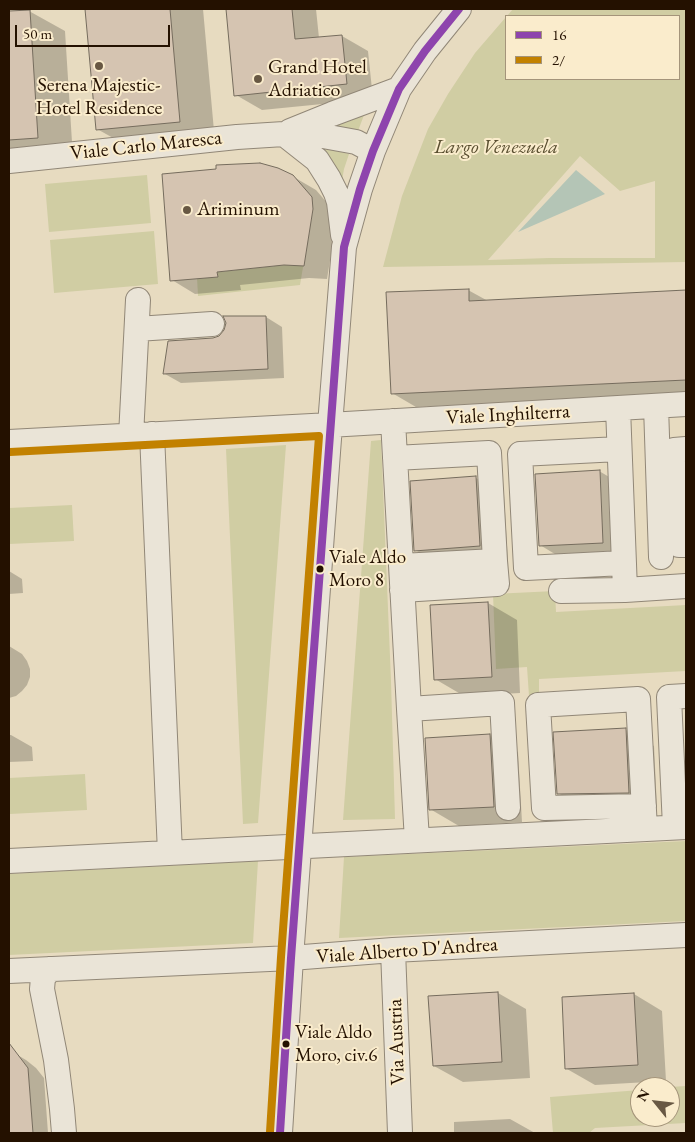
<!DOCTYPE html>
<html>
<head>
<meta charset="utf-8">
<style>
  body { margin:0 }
  #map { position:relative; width:695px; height:1142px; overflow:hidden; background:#e7dbc0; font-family:"EB Garamond",serif }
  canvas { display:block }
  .frame { position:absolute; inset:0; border:10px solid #241100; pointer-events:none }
  .legend { position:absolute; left:505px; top:15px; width:175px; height:65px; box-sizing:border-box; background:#faeccc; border:1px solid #a4947a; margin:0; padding:6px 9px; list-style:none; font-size:15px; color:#241100 }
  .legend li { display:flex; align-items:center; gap:10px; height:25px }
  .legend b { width:25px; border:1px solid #a4947a }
  .north { position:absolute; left:630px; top:1077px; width:50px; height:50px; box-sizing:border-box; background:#faeccc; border:1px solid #a4947a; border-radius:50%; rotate:299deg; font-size:14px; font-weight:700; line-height:20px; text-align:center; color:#241100 }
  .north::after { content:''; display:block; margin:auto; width:18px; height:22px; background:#685843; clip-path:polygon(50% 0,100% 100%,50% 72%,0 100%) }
  .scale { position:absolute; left:15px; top:25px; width:155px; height:22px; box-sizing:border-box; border:2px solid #241100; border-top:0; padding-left:6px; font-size:15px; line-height:18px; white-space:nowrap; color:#241100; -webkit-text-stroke:4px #faeccc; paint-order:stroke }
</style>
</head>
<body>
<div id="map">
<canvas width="695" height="1142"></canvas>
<div class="frame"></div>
<ul class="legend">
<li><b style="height:6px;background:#8e44ad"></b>16</li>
<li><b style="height:6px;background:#c28100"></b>2/</li>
</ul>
<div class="north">N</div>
<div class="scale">50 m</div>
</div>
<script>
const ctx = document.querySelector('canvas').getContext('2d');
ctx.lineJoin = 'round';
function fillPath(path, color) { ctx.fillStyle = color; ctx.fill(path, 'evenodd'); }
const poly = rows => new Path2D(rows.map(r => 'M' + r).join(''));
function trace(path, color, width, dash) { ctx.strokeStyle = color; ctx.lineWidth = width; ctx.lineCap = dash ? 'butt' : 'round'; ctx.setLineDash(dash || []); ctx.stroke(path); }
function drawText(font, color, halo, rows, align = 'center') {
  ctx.font = font + ' "EB Garamond",serif'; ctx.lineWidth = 4; ctx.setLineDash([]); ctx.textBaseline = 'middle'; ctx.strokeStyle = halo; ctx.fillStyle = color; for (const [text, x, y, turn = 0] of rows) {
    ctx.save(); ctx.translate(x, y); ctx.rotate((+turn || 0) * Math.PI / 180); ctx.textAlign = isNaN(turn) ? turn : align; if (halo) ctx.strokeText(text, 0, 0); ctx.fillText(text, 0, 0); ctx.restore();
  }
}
const green = poly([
  [513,9,686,9,686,262,383,267,402,196,428,129,448,94,475,53,506,17,506,79,679,79,679,16,507,16],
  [580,156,620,191,655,181,655,258,549,258,488,260],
  [367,107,358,131,332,126],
  [325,148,349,154,344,169,341,186,323,156],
  [147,175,151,223,49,232,45,184],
  [154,231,158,284,54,293,50,240],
  [307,244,300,285,198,296,197,278,218,277,217,272,284,265],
  [381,440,391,681,395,819,343,820,371,441],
  [286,445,258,823,243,824,226,449],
  [72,505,74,541,9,544,9,508],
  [555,591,556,612,686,605,686,671,539,679,539,695,529,696,527,667,496,669,493,594],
  [85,774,87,810,10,814,9,778],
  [686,841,686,921,339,938,344,857],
  [258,861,253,943,9,955,9,874],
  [686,1086,686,1123,595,1128,589,1133,553,1133,550,1097,640,1090,640,1117,670,1117,670,1087]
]);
const water = poly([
  [576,170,605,194,518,232]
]);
const shadow = poly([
  [86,9,203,9,215,142,133,149,97,129],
  [227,9,316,9,319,38,342,36,368,51,373,99,262,110,236,95],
  [29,11,65,31,73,158,9,162,9,12],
  [292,176,316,190,335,212,336,223,327,279,309,278,240,285,241,290,195,294,172,280],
  [468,290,488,301,686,292,686,394,416,407,392,393],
  [266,317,282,327,284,378,181,383,165,374,213,339],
  [599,471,628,488,631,558,568,562,540,545],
  [476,478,504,494,508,562,444,566,415,550],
  [9,571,22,579,23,593,9,594],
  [488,603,517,620,520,693,464,696,435,679,432,606],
  [9,646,22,654,27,661,30,669,30,677,27,685,22,691,16,696,9,698],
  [626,730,654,746,657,808,587,810,558,793],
  [9,735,11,735,32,747,33,761,9,762],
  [490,735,518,752,522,822,459,826,430,809],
  [498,993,526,1009,530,1078,463,1082,434,1066],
  [634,994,662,1011,666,1081,595,1085,567,1069],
  [9,1050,26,1060,36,1068,44,1078,48,1133,9,1133],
  [510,1119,535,1133,454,1133,454,1122]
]);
const building = poly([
  [85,9,170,9,180,122,96,130,85,9],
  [226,9,292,9,295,39,342,35,347,84,234,96,226,9],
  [30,10,38,138,9,140,9,11,30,10],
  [260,163,278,168,293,175,312,197,313,209,304,266,284,265,217,272,218,277,170,281,162,174,216,169,216,165,260,163],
  [469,289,469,301,686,290,686,380,391,394,386,292,469,289],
  [223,316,266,316,268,369,163,374,168,341,213,338,219,336,224,330,226,323,223,316],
  [600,470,603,543,539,546,535,474,600,470],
  [476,476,480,546,414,551,410,481,476,476],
  [488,602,492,677,434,680,430,605,488,602],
  [626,728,629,793,557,794,553,732,626,728],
  [490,734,494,807,429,810,425,738,490,734],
  [498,992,502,1062,433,1066,428,996,498,992],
  [634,993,638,1065,565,1069,562,997,634,993],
  [9,1043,28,1068,33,1133,9,1133,9,1043]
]);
const minor = poly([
  [290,131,332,114,399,89],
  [284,134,317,160,329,179,336,193,339,202,343,235],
  [9,161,237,137,284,134,323,136,356,142,373,151],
  [137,329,212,324],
  [656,406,661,557],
  [618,408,625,590],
  [393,421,409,709],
  [152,434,170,853],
  [131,436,138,300],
  [9,442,312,426,686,404],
  [619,449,520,454,526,568,623,563],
  [686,449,674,450,679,545,686,545],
  [395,458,489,453,495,561,401,566],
  [402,590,497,584,495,561],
  [561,591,625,590,686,586],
  [644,806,544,808,538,705,638,699,645,829],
  [675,827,669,697,686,696],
  [417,840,409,709,502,703,508,808],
  [9,861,686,827],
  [393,950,400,1133],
  [50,969,43,978,42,989,56,1060,62,1109,64,1133],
  [9,971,291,958,393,950,686,935],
  [280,1133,291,958,315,629,330,425,344,247,360,189,373,151,399,89,425,51,459,9]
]);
const bus1 = poly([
  [280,1133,291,958,344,247,360,189,373,151,399,89,425,51,459,9]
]);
const bus2 = poly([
  [10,452,319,436,281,957,270,1132]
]);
const markers = [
  [99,66,5,"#685843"],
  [258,79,5,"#685843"],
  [187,210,5,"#685843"],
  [320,569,4.5,"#241100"],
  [286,1044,4.5,"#241100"]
];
const busNames = [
  ["Viale Aldo",329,558],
  ["Moro 8",329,581],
  ["Viale Aldo",295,1033],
  ["Moro, civ.6",295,1056]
];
const poiNames = [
  ["Grand Hotel",268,68],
  ["Adriatico",268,91],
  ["Serena Majestic-",99,86,"center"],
  ["Hotel Residence",99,109,"center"],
  ["Ariminum",197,210]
];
const streetNames = [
  ["Viale Carlo Maresca",146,146,-6],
  ["Viale Inghilterra",508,415,-3],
  ["Viale Alberto D'Andrea",407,951,-4],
  ["Via Austria",397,1042,-92]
];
const parkNames = [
  ["Largo Venezuela",496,148]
];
fillPath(green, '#d0cda3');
fillPath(water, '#b4c5b6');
fillPath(shadow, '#0003');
fillPath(building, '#d5c4b1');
trace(building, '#756c5d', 1);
trace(minor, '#918777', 26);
trace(minor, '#eae4d7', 24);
trace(bus1, '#8e44ad', 8);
trace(bus2, '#c28100', 8);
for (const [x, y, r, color] of markers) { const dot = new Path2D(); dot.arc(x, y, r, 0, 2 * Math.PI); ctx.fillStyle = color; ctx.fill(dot); trace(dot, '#faeccc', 2); }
drawText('19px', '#241100', '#faeccc', busNames, 'left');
drawText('20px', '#241100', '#faeccc', poiNames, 'left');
drawText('20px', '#241100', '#faeccc', streetNames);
drawText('italic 20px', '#5a4f31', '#faeccc', parkNames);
</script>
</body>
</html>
